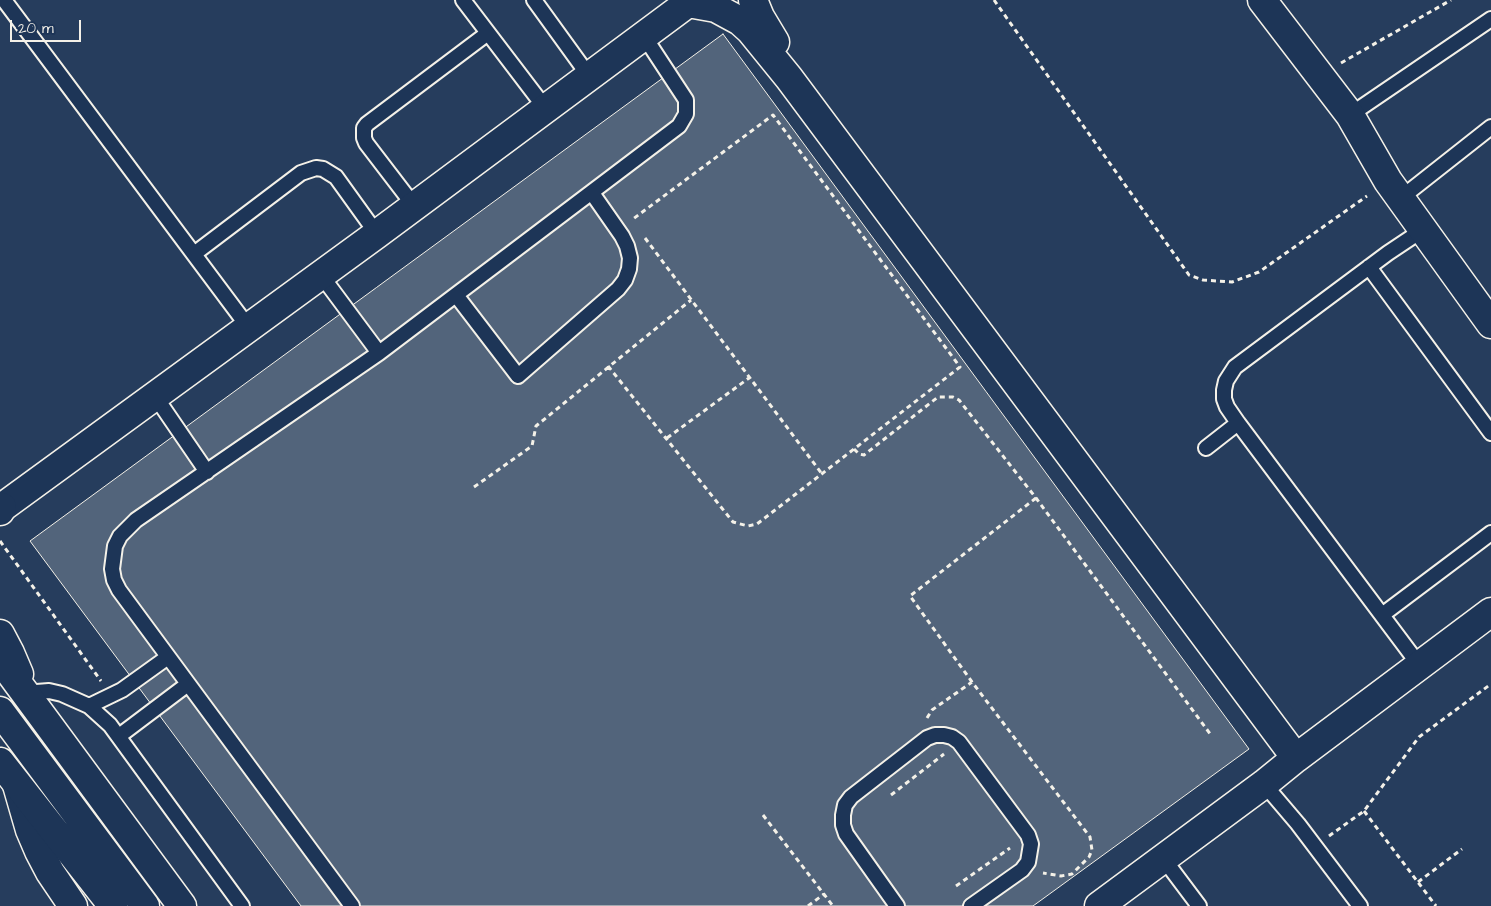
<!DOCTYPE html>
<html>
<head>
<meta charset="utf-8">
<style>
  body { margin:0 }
  #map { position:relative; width:1491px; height:906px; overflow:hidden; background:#263d5d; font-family:"Architects Daughter",sans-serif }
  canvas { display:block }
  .scale { position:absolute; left:10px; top:20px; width:71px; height:22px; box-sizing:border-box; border:2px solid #f4f1e8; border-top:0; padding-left:6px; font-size:15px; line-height:18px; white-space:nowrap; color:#f4f1e8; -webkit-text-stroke:4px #1d3557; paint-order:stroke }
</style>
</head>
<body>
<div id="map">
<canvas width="1491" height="906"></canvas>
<div class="scale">20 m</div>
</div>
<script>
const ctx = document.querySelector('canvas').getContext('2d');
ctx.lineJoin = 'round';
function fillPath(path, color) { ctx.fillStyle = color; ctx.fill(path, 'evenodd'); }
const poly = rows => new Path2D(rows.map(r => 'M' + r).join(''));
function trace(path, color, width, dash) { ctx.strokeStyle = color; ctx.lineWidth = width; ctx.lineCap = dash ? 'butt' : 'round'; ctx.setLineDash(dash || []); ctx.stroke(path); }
const building = poly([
  [723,34,1249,749,1033,906,301,906,30,541,723,34]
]);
const path = poly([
  [994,0,1189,275,1203,280,1232,282,1259,272,1367,196],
  [1341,63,1451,0],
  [645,238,822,474],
  [608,366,733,522,748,526,757,524,960,367,773,115,633,219],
  [667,438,749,378],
  [854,449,859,454,864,455,938,397,953,397,959,400,1036,498,1211,735],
  [474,487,532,446,536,426,691,300],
  [1036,498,910,596,972,682,1090,837,1092,850,1089,857,1072,874,1061,876,1043,873],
  [0,541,101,681],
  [927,718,932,710,972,682],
  [891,795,944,754],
  [1364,811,1436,906],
  [763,815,833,906],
  [1329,836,1364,811,1419,737,1491,684],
  [1418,882,1462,849],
  [956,886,1010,848],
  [808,906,824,894]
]);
const lane = poly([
  [4,0,249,328],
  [463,0,546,109],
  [534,0,589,76],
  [1350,115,1491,19],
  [1401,198,1491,127],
  [415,207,366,143,364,138,364,128,367,124,488,33],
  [194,254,301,173,316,168,323,169,336,177,377,234],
  [1369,267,1491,433],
  [321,275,379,353],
  [456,295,518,376,618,289,625,280,629,269,630,258,627,246,622,236,592,193],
  [155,396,207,472],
  [1206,448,1238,423],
  [1382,615,1491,533],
  [1420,666,1238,423,1227,407,1224,399,1224,390,1226,381,1235,367,1388,253,1424,229],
  [24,693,49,691,62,694,89,706,110,725,242,906],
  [89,706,122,690,168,657],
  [119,736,188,684],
  [1264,784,1298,824,1360,906],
  [1163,858,1199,906],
  [352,906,119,590,114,580,112,569,115,546,120,536,136,520,379,353,679,126,686,114,686,100,644,36],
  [897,906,846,834,843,825,843,815,845,805,851,797,927,738,935,735,944,735,952,737,959,742,1028,835,1031,844,1028,862,1022,870,971,906]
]);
const street = poly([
  [753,0,760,17,775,42],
  [1262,0,1350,115,1388,181,1491,324],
  [688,3,716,8,740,21,750,30,789,78,1296,758],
  [0,509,377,234,692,0],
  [17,785,30,830,39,851,50,872,73,906],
  [1099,906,1264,784,1296,758,1491,612]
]);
const secondary = poly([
  [0,511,2,507],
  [0,634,10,653,19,674],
  [0,659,182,906],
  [0,711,145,906],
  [0,762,113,906]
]);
fillPath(building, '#52647b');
trace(building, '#f4f1e8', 1);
trace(lane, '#f4f1e8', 18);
trace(street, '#f4f1e8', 31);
trace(secondary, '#f4f1e8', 31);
trace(path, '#f4f1e8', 3, [5, 4]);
trace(lane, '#1d3557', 14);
trace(street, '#1d3557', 28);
trace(secondary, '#1d3557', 28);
</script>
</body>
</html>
